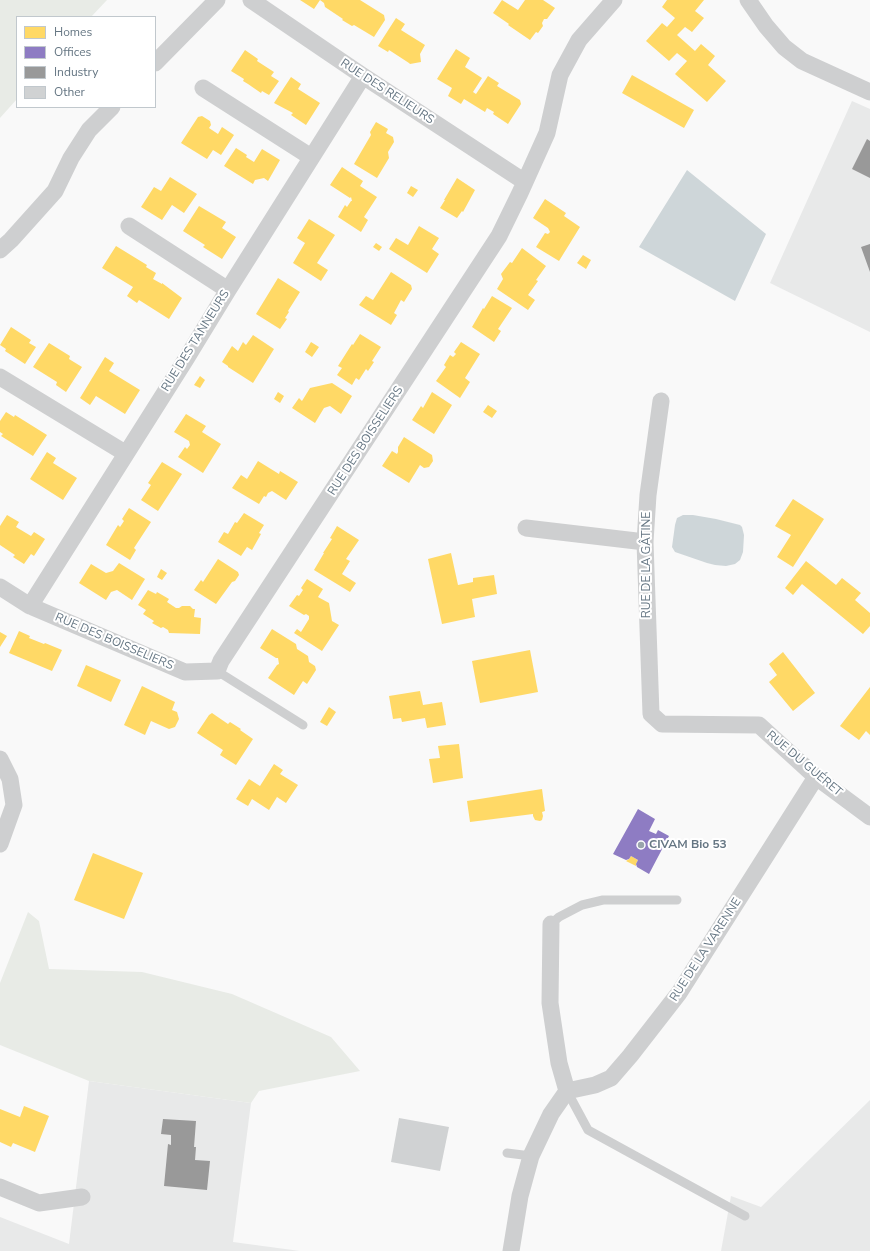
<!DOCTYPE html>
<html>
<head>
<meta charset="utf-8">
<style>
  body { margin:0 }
  #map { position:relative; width:870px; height:1251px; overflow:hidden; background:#f9f9f9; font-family:"Nunito Sans",sans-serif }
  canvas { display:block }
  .legend { position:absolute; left:16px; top:16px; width:140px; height:92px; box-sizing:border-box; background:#fff; border:1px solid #c1c8cd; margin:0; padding:5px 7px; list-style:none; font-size:12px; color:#657683 }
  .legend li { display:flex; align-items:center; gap:8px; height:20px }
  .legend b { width:20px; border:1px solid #c1c8cd }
</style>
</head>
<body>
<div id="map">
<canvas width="870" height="1251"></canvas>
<ul class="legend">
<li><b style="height:11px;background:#ffd966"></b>Homes</li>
<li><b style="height:11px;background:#8e7cc3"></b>Offices</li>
<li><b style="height:11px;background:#999"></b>Industry</li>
<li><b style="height:11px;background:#d0d2d3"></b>Other</li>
</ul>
</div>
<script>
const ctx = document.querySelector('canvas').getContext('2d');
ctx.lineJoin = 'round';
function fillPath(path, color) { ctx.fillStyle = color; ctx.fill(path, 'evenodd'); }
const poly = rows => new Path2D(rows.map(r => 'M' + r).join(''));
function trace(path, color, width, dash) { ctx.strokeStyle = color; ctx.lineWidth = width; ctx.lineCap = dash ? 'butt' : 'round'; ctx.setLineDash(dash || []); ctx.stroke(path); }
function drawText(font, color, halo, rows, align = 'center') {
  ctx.font = font + ' "Nunito Sans",sans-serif'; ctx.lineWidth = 4; ctx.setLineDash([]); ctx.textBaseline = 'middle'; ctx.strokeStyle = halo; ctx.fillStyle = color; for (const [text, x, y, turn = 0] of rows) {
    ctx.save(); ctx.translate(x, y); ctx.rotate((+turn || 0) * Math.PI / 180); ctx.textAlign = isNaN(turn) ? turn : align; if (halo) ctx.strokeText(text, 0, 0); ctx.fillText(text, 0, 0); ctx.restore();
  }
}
const built = poly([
  [852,101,870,109,870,332,770,283],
  [89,1081,251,1103,233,1242,300,1251,0,1251,0,1217,69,1244],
  [870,1100,870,1251,721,1251,731,1196,761,1207]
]);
const green = poly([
  [0,0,107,0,91,17,17,17,17,99,0,118],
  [28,912,39,921,49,969,142,972,232,994,331,1037,360,1071,259,1091,251,1103,89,1081,0,1045,0,983]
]);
const water = poly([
  [687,170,766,234,735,301,639,247],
  [683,515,693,515,716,519,740,525,742,527,744,535,743,552,740,560,735,564,726,566,715,565,707,563,675,552,672,547,675,525,677,518]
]);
const homes = poly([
  [300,0,320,0,314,9],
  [320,0,360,0,384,15,385,20,374,37,354,25,352,26,342,20,343,19,325,7,324,3],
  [502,0,518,10,525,0,543,0,555,8,547,19,544,19,542,23,543,26,538,33,536,32,530,40,508,25,509,24,493,13],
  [667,0,704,0,695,11,704,18,692,32,685,27,677,35,695,51,701,44,715,56,708,65,726,81,707,102,675,74,687,61,677,53,669,61,646,41,662,23,667,27,675,18,662,7],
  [396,18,405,24,401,30,425,45,420,54,421,62,410,64,409,63,389,50,388,52,378,46],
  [456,49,470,58,465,67,482,78,473,92,476,94,488,76,499,83,497,86,520,100,521,104,508,124,493,114,494,112,487,108,485,112,464,99,461,104,448,96,452,88,437,79],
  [245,50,258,59,257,61,274,72,271,76,279,81,269,95,262,91,261,93,248,84,243,81,244,79,231,71],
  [632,75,694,110,684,128,622,93],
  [291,77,301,84,298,89,320,103,306,125,291,115,293,113,274,103],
  [202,116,210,121,211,125,209,128,218,134,222,127,234,135,221,155,213,150,207,159,181,143,198,117],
  [376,122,388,129,386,133,393,137,394,142,388,152,389,158,377,178,354,164,371,135,370,132],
  [236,148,247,155,246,157,254,162,262,149,280,160,268,181,264,178,255,180,253,184,224,166],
  [342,167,363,181,360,186,377,197,364,217,368,220,361,232,338,217,345,205,347,207,351,201,352,201,351,197,350,198,330,185],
  [170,177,197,194,184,213,172,205,162,220,141,207,154,187,161,191],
  [457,178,475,190,463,212,462,211,457,218,440,208,445,200,444,200],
  [411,186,418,190,413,197,407,193],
  [545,199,566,213,564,216,580,227,559,261,536,247,545,233,548,234,550,232,548,228,533,218],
  [199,206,226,222,222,228,236,237,222,259,203,247,205,245,183,231],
  [309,219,335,235,317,263,328,270,321,281,293,263,305,243,297,238],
  [419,226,439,238,432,249,439,254,427,273,389,249,396,238,408,245],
  [376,243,382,247,379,251,373,247],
  [116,246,147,265,146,267,156,273,153,279,162,284,162,283,182,298,169,319,139,300,137,303,127,296,133,287,102,268],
  [522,248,546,266,536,280,538,281,528,295,535,300,528,310,497,289,503,279,501,274,510,262,512,263],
  [583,255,591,260,586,269,577,263],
  [391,272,411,285,412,289,404,302,401,300,394,313,397,315,391,325,359,305,366,296,373,300],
  [278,278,300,292,288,311,289,312,285,318,287,319,280,329,256,314],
  [492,296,512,308,498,329,501,331,494,342,472,327,483,308,484,309],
  [11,327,31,340,29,343,36,347,25,364,5,351,6,349,0,345],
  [360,334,381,347,372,361,374,362,368,371,366,369,359,380,356,378,352,385,337,375,342,368,338,366,352,344,353,345],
  [253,335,274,349,253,383,228,367,228,366,222,362,232,346,238,351,243,342,246,345],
  [311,342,319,347,312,357,305,352],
  [461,342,480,354,465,378,470,382,460,398,436,381,446,367,444,365,450,355,453,357,456,354,454,352],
  [49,343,70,356,69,359,82,367,66,392,56,385,57,382,33,367],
  [105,357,114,363,109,371,140,390,125,414,96,396,90,405,80,398],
  [200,376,205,380,200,388,194,385],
  [332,383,352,396,341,414,330,406,324,408,315,423,292,408,299,398,302,401,310,388],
  [278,392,284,396,280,403,274,399],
  [432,392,452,405,434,434,412,420,421,406,423,408],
  [488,405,497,411,492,418,483,412],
  [6,412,14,417,15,415,47,435,33,456,1,436,3,434,0,432,0,421],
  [186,414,206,426,202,432,221,444,203,473,178,457,185,447,187,449,190,445,189,441,174,432],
  [404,437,432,455,433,461,429,467,424,468,420,465,409,483,382,466,392,451,397,454,398,452,398,447],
  [47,452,56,458,53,463,77,478,63,500,30,479],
  [258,461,279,474,280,471,298,482,286,500,272,491,268,493,266,497,264,496,259,504,232,488,241,475,247,479],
  [162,462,182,474,158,511,141,500,151,485,148,483],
  [793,499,824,519,793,567,777,557,791,535,775,526],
  [129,508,151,522,134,548,136,550,130,560,106,545,118,525,120,527,124,521,122,519],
  [244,513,264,525,259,533,261,534,252,550,247,547,241,556,218,542,224,532,228,534,235,522,237,523],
  [7,515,19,522,16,527,31,536,34,532,45,539,34,556,31,554,24,564,13,557,15,555,0,545,0,526],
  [337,526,359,540,346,559,350,561,342,574,356,583,350,592,314,570,324,553,323,553,332,539,330,538],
  [451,553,458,585,473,582,473,578,494,575,497,594,472,599,475,617,442,624,428,559],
  [218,559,238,572,239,575,235,581,232,582,216,604,194,590,201,580,203,582],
  [806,561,836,585,842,578,861,593,855,600,870,613,870,626,863,634,802,584,793,595,785,588],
  [119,563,145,579,132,600,117,590,111,592,106,600,79,583,91,564,106,573,113,571],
  [161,569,167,573,162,580,157,577],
  [307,579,323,589,318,597,329,603,332,621,339,625,322,651,294,633,297,629,301,632,309,619,309,616,306,614,304,615,289,606,297,595,299,596,303,590,301,588],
  [148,590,156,594,157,592,169,599,167,602,176,608,179,608,182,606,190,606,193,609,195,609,194,617,201,618,200,634,169,633,168,630,163,627,161,628,152,623,154,621,143,614,146,610,138,605],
  [272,629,296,644,297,649,308,656,309,662,315,666,316,670,307,684,303,681,294,695,268,678,277,665,279,664,278,658,276,658,260,648],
  [19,631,30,636,29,638,44,644,45,643,62,650,52,671,9,653],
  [0,632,7,636,0,647],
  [530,650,538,692,480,703,472,661],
  [783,652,815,693,793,711,769,682,777,675,769,664],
  [86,665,121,680,111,702,77,686],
  [142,686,175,702,172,710,177,712,179,719,175,727,169,729,151,721,145,735,124,725],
  [870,687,870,735,866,731,859,740,840,726],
  [420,691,423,705,442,702,446,725,427,728,425,718,402,722,401,718,393,719,389,696],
  [329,707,336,712,327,726,320,722],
  [212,713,228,724,230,722,241,729,240,730,253,739,236,765,220,755,223,750,197,733,209,715],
  [459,744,463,778,433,783,429,759,440,758,438,746],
  [274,764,283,770,280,774,298,785,286,803,277,797,269,810,252,799,248,806,236,799,249,779,260,786],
  [542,789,545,811,542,812,543,816,542,820,540,821,535,820,533,816,533,814,470,822,467,801],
  [93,853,143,873,124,919,74,900],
  [631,856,638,860,636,864,636,866,626,861,629,859],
  [24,1106,49,1116,35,1152,13,1143,11,1147,0,1142,0,1109,20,1117]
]);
const offices = poly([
  [638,809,655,819,649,831,656,834,658,830,669,836,649,874,637,867,636,864,638,860,631,856,629,859,626,860,613,854]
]);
const industry = poly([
  [867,139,870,141,870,178,852,169],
  [870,244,870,272,861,247],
  [163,1119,196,1121,194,1147,196,1147,195,1160,210,1161,207,1190,164,1186,168,1144,171,1145,171,1135,161,1134]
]);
const building = poly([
  [399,1118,449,1127,440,1171,391,1162]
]);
const service = poly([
  [217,671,303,725],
  [551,924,559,917,582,905,603,900,677,900],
  [567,1091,588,1130,745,1216],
  [507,1153,531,1156]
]);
const minor = poly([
  [251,0,363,76,525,182],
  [748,0,766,26,784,47,802,61,870,92],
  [155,63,217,0],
  [203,88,311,157],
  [129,226,228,290],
  [0,250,11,240,55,191,71,158,89,130,112,107],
  [0,377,125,453],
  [661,401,648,495,645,542,651,714,662,724,759,725,816,777,870,817],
  [526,528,645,542],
  [0,587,30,606,185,672,217,671,221,661,499,236,520,193,547,133,560,75,579,40,614,0],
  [30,606,186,359,228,290,363,76],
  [0,759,10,779,14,805,0,844],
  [567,1091,595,1085,611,1078,630,1056,679,993,816,777],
  [0,1187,39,1203,82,1197],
  [511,1251,520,1196,531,1156,551,1114,567,1091,559,1063,550,1003,551,924]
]);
const markers = [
  [641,845,4,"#99a4ac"]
];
const streetNames = [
  ["RUE DES RELIEURS",387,92,33],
  ["RUE DES TANNEURS",196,341,-58],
  ["RUE DES BOISSELIERS",366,441,-57],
  ["RUE DE LA GÂTINE",647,565,-90],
  ["RUE DES BOISSELIERS",114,642,23],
  ["RUE DU GUÉRET",804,764,40],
  ["RUE DE LA VARENNE",706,950,-57]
];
const poiNames = [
  ["CIVAM Bio 53",649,845]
];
fillPath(built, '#e8e9e9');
fillPath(green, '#e8ebe6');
fillPath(water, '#ced6d9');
fillPath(homes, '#ffd966');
fillPath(offices, '#8e7cc3');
fillPath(industry, '#999');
fillPath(building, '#d0d2d3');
trace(service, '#cecfd0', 9);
trace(minor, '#cecfd0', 17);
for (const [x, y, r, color] of markers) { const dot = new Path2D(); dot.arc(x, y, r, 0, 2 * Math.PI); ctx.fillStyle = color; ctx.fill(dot); trace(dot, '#fff', 1.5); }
drawText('12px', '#657683', '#fff', streetNames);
drawText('bold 12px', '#657683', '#fff', poiNames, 'left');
</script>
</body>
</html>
